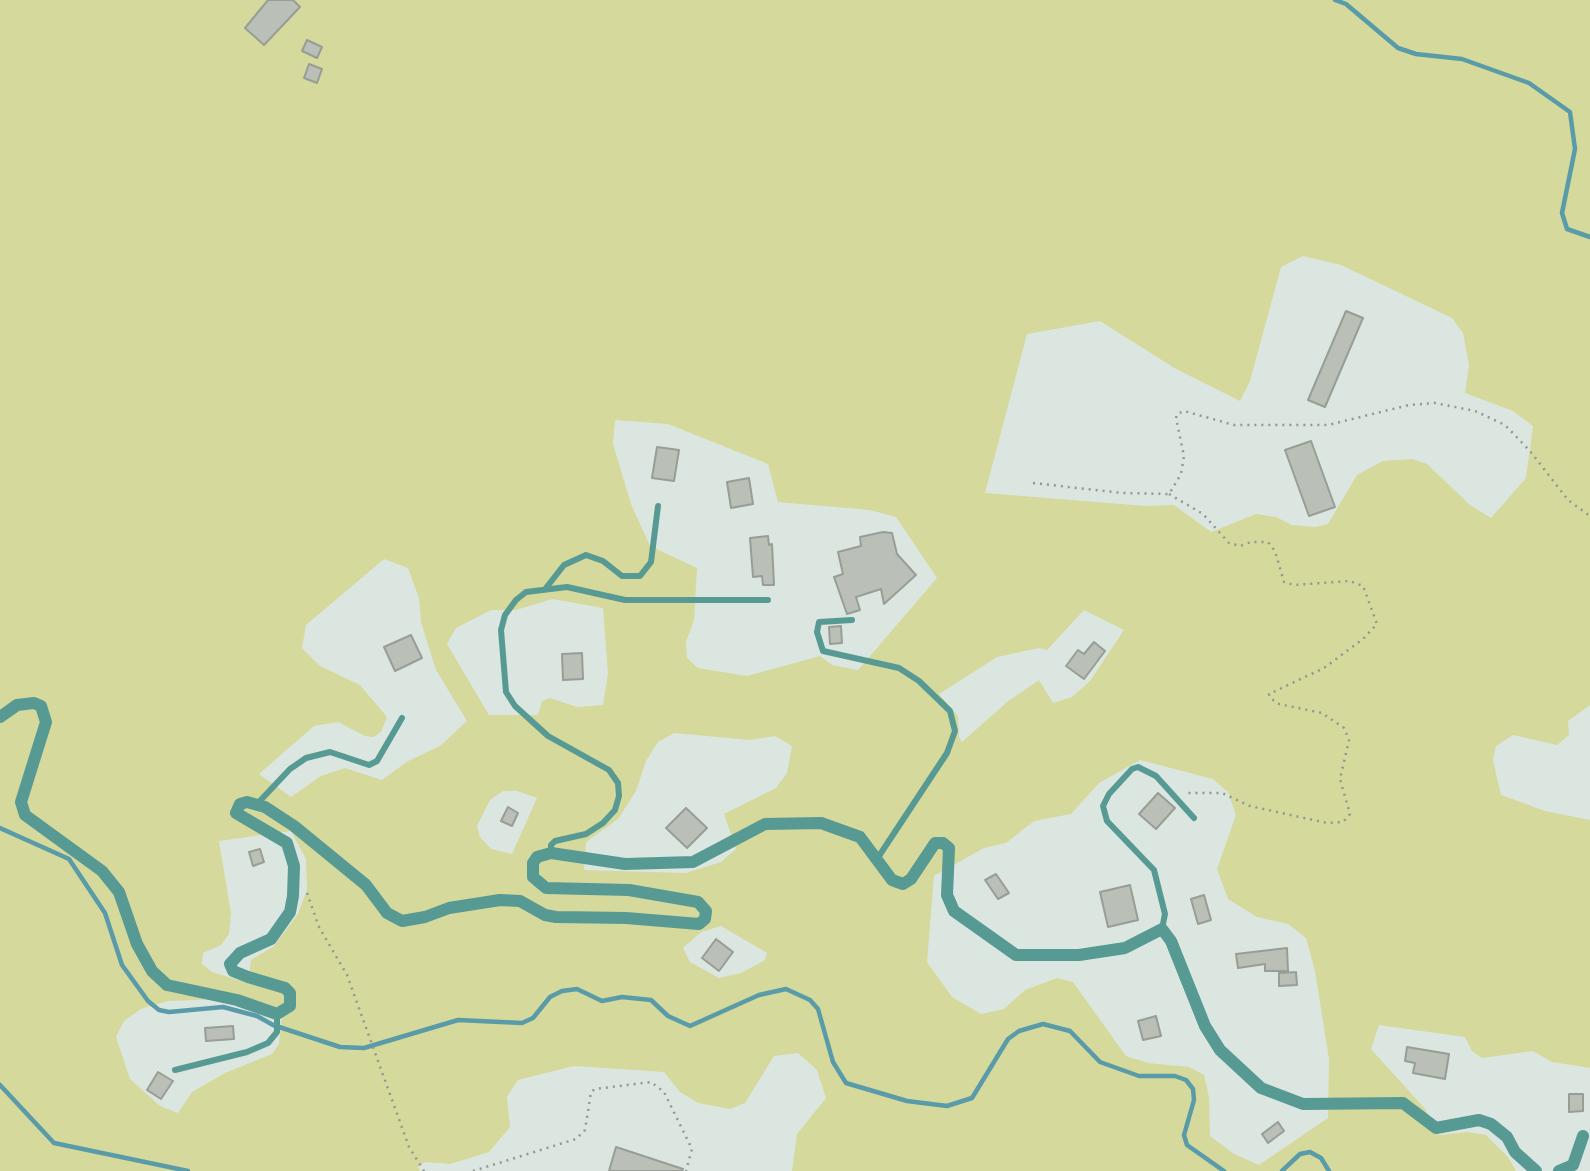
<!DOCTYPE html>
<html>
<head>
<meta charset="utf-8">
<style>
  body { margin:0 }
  canvas { display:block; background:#dbe6e0 }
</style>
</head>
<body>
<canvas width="1590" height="1171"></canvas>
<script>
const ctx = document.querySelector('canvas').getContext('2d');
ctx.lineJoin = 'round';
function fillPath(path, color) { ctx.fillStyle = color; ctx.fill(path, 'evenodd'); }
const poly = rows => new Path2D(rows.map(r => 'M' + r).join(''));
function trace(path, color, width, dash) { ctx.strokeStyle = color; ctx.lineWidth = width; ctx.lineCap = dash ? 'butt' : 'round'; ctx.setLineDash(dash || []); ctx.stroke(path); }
const green = poly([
  [0,0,1590,0,1590,705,1568,721,1569,735,1557,745,1513,735,1496,746,1493,760,1501,795,1545,811,1590,820,1590,1068,1552,1062,1533,1051,1482,1058,1472,1051,1465,1037,1379,1025,1371,1049,1426,1110,1431,1132,1440,1135,1467,1132,1486,1135,1508,1157,1516,1171,792,1171,797,1134,826,1098,817,1070,798,1053,774,1056,745,1103,730,1109,698,1103,680,1092,664,1072,574,1066,518,1080,507,1097,510,1127,489,1152,450,1164,425,1162,418,1167,420,1171,0,1171],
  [1303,256,1341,265,1452,318,1463,333,1469,365,1465,393,1513,411,1533,426,1526,478,1491,518,1470,505,1427,464,1412,459,1383,461,1357,475,1328,524,1315,527,1292,525,1276,517,1256,514,1211,532,1174,505,1146,506,985,493,1027,334,1100,321,1176,369,1240,401,1250,381,1281,267],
  [615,420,668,424,768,464,778,502,870,510,896,517,937,578,858,670,832,665,820,656,747,676,698,668,687,658,686,642,694,620,697,568,650,546,631,504,613,444],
  [384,559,408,568,419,598,421,622,436,670,467,721,440,746,408,761,382,780,345,768,321,776,291,797,259,774,314,726,338,722,365,736,373,737,381,732,387,717,360,685,320,666,302,648,306,625],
  [552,599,603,608,608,674,603,705,577,707,550,698,542,701,538,715,489,715,447,644,456,628,491,610,516,610],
  [1084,610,1124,630,1090,681,1072,697,1053,703,1039,680,1007,702,962,742,959,737,958,716,939,694,997,657,1039,648,1047,650],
  [674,733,750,740,775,736,792,746,787,773,776,788,724,814,736,849,721,862,686,873,584,870,586,842,618,819,636,791,646,761,658,742],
  [1140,760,1213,779,1228,792,1236,815,1217,869,1228,899,1257,917,1288,924,1306,938,1315,971,1329,1059,1328,1118,1259,1165,1234,1154,1210,1136,1209,1097,1204,1075,1189,1067,1148,1063,1126,1056,1073,982,1057,978,1025,990,1004,1009,981,1014,952,997,927,962,934,876,984,848,1006,843,1034,821,1071,814,1099,783],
  [503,791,517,791,537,798,512,854,491,849,480,837,477,826,490,800],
  [291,831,306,859,307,890,298,914,274,946,251,960,248,983,212,972,202,964,203,953,221,945,229,934,231,913,219,841],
  [721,926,767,953,765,960,741,973,719,978,690,962,683,948,701,932],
  [221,999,282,1015,279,1044,272,1054,225,1073,192,1092,178,1113,160,1106,130,1079,116,1037,124,1021,141,1009,168,1001]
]);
const stream = poly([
  [1335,0,1346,4,1398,48,1416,54,1462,59,1529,83,1570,112,1575,149,1562,213,1567,229,1590,237],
  [0,828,69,859,105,913,122,965,148,1001,159,1010,169,1012,223,1007,257,1016,273,1025,340,1047,364,1048,458,1020,522,1023,533,1018,550,997,562,991,577,989,602,1001,622,997,651,1000,668,1016,690,1026,759,995,786,989,810,1000,818,1009,833,1062,846,1083,907,1101,947,1106,972,1098,1008,1039,1019,1031,1043,1024,1070,1031,1100,1062,1139,1076,1175,1076,1186,1080,1193,1089,1194,1100,1184,1135,1187,1145,1224,1171],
  [0,1085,54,1143,188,1171],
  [1282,1171,1300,1154,1310,1152,1321,1158,1329,1171]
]);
const building = poly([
  [268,0,293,0,300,7,264,45,245,28,268,0],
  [307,40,322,47,317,58,302,51,307,40],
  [309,64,322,69,317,83,304,78,309,64],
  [1346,311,1363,318,1325,407,1308,400,1346,311],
  [1311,441,1335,507,1309,516,1285,450,1311,441],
  [657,447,679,450,674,481,652,478,657,447],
  [749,478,753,504,731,508,727,482,749,478],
  [883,532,892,533,897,554,916,575,884,604,881,589,856,597,860,610,847,614,834,577,843,574,838,552,861,546,860,537,883,532],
  [768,536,769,545,772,544,774,585,763,585,762,576,753,577,750,538,768,536],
  [841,626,842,643,830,644,829,627,841,626],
  [411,635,422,658,395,671,384,647,411,635],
  [1094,642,1105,651,1084,679,1066,666,1078,650,1084,654,1094,642],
  [582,653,583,679,563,680,562,654,582,653],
  [1158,793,1175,808,1156,829,1139,814,1158,793],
  [508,807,518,813,512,826,501,821,508,807],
  [686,808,707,828,687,848,666,828,686,808],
  [260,849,264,862,253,866,249,852,260,849],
  [996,874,1009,893,998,899,985,880,996,874],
  [1130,885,1138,920,1108,927,1100,892,1130,885],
  [1204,895,1211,920,1198,924,1191,899,1204,895],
  [716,939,733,952,719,971,702,958,716,939],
  [1287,948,1288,971,1265,971,1265,964,1238,968,1236,954,1287,948],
  [1296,972,1297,985,1279,986,1279,973,1296,972],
  [1156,1016,1161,1036,1143,1040,1138,1021,1156,1016],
  [233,1026,234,1039,206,1041,205,1028,233,1026],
  [1407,1047,1449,1054,1445,1079,1413,1073,1415,1063,1405,1061,1407,1047],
  [158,1072,173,1081,161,1099,147,1090,158,1072],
  [1569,1094,1583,1094,1583,1111,1569,1112,1569,1094],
  [1278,1122,1284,1131,1268,1143,1262,1134,1278,1122],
  [616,1147,683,1169,682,1171,609,1171,616,1147]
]);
const path = poly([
  [1033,483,1122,493,1169,494,1181,474,1184,456,1176,418,1177,414,1184,411,1234,425,1328,425,1409,405,1435,403,1475,411,1505,425,1530,451,1568,500,1590,516],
  [1169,494,1203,514,1229,543,1240,546,1251,542,1268,542,1275,551,1284,582,1294,585,1350,581,1363,586,1377,624,1363,639,1324,668,1269,694,1270,698,1279,704,1322,713,1344,728,1349,740,1340,779,1350,814,1343,822,1327,823,1250,806,1222,793,1186,793],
  [307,893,319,927,347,975,409,1147,424,1171],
  [473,1171,576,1139,585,1130,591,1092,595,1089,651,1082,664,1092,692,1149,686,1171]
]);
const lane = poly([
  [546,588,564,565,586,555,603,561,622,576,640,576,651,562,658,506],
  [852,620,819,622,817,632,823,651,899,668,919,681,950,711,955,731,947,753,877,859],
  [257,804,290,769,306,758,330,752,369,765,377,761,402,718],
  [551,853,551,845,555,841,586,834,603,823,615,810,619,796,618,783,609,770,548,736,515,706,506,692,501,630,505,615,516,600,526,592,567,587,625,600,768,600],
  [1162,929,1165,914,1154,870,1107,821,1103,806,1109,794,1132,769,1138,767,1156,776,1194,818],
  [175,1070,247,1052,268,1043,277,1032,277,1014]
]);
const street = poly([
  [0,717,17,705,34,703,41,706,46,722,21,802,25,815,102,871,119,892,137,944,152,971,167,985,237,1000,277,1014,290,1006,290,993,285,988,248,977,233,971,230,964,240,953,271,939,290,912,293,896,294,866,287,843,236,813,240,804,247,802,265,807,294,826,366,885,387,913,402,921,425,917,449,908,500,900,520,901,545,915,556,917,626,918,699,924,705,919,706,911,698,902,629,890,546,888,533,877,533,863,537,857,551,853,625,864,693,862,765,824,821,823,860,837,892,880,903,884,911,879,935,843,943,843,949,848,947,895,954,911,1016,955,1079,955,1125,948,1162,929,1171,941,1205,1026,1220,1050,1261,1088,1303,1104,1403,1103,1436,1128,1479,1120,1491,1124,1507,1137,1515,1152,1536,1171],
  [1559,1171,1573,1165,1583,1136]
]);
fillPath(green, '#d5d99b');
trace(stream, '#599ba8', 4.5);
fillPath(building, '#bac0b7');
trace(building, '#989e96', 2);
trace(path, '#909893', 2.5, [2, 5]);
trace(lane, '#579993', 6);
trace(street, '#579993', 12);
</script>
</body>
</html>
